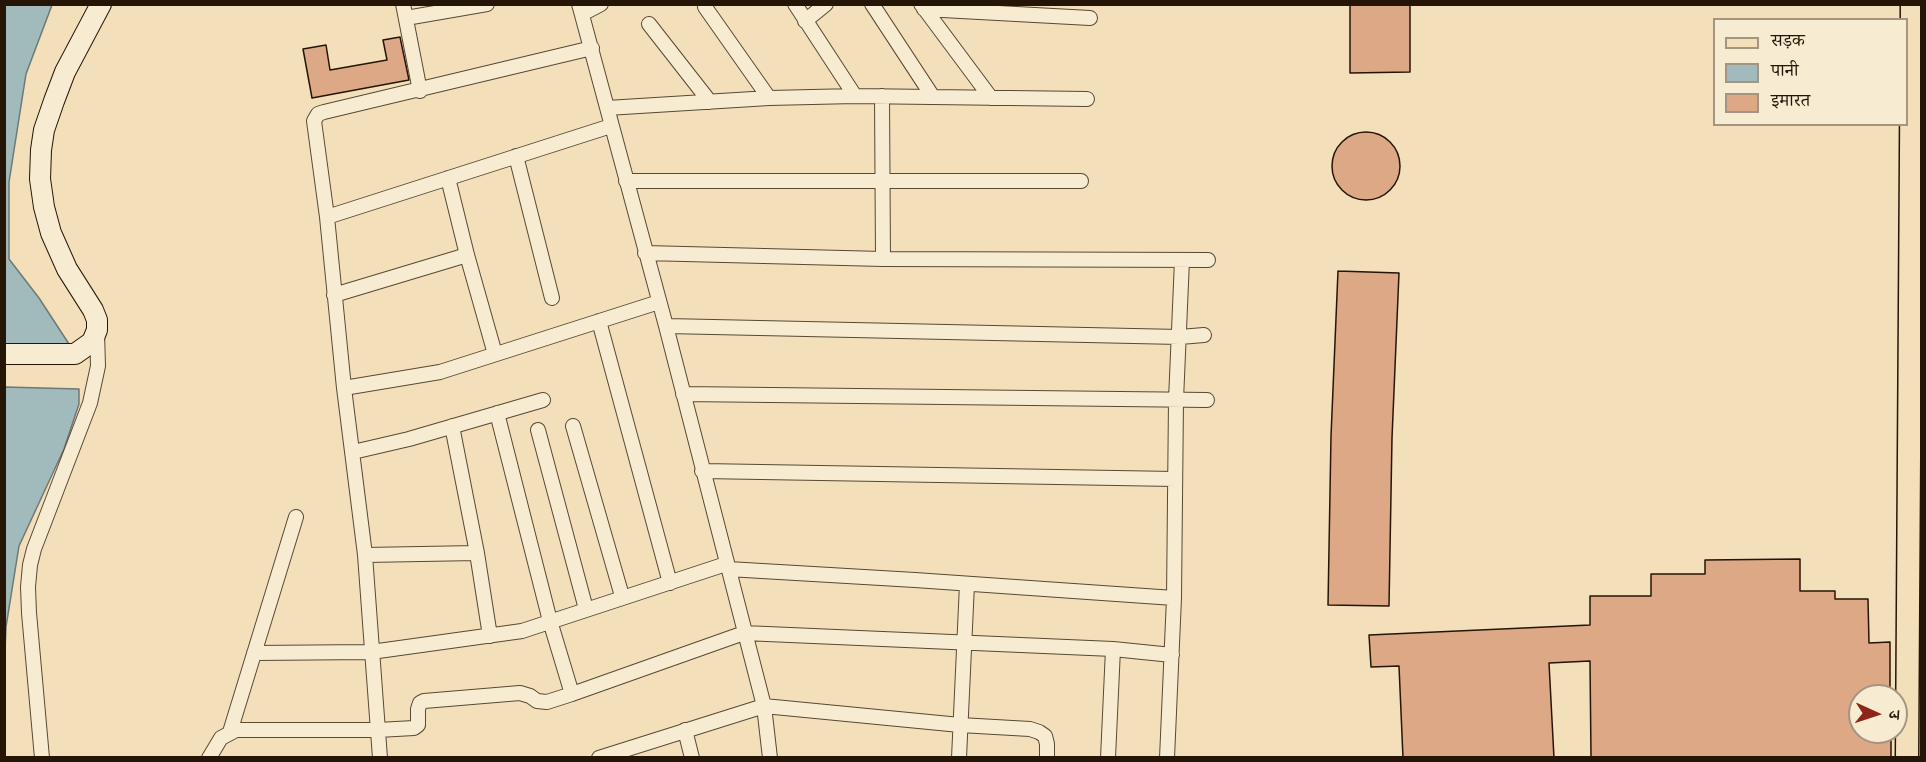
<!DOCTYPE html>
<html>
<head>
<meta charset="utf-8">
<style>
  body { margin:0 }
  #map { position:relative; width:1926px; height:762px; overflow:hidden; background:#f3e0ba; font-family:"IM FELL French Canon","Noto Serif Devanagari",serif }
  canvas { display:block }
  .frame { position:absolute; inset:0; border:6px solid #251507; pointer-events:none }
  .legend { position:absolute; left:1713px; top:18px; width:195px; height:108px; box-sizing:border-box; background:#f7ebd2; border:2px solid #a39581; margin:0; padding:8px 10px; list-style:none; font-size:18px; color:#251507 }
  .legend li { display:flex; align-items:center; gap:12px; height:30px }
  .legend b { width:30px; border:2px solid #a39581 }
  .north { position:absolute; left:1848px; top:684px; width:60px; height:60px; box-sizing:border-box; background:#f7ebd2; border:2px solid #a39581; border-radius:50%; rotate:93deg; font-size:16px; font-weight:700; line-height:24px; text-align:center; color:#251507 }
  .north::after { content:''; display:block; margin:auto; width:21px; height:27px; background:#8f2418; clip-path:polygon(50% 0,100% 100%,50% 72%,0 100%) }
</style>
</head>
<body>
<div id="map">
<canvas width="1926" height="762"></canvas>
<div class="frame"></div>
<ul class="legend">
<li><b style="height:8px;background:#f3e0ba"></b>सड़क</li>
<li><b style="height:16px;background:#a1babb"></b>पानी</li>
<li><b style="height:16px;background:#dca886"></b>इमारत</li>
</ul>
<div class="north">उ</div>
</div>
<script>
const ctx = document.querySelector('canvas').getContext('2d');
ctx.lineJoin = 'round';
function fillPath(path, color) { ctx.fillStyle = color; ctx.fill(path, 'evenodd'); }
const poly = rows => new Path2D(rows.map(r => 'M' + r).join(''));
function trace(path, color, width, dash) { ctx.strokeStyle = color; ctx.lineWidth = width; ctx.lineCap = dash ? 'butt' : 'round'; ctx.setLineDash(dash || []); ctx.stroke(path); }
const water = poly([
  [4,5,52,5,26,74,9,182,9,259,39,298,69,344,5,344,4,5],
  [5,387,79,389,79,404,64,449,19,546,6,627,5,651,5,387]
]);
const building = poly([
  [1350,4,1410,4,1410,72,1350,73,1350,4],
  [400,37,409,80,312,98,303,49,326,45,330,70,387,60,383,40,400,37],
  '1332 166a34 34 0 1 1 68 0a34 34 0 1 1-68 0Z',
  [1338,271,1399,273,1392,438,1389,606,1328,605,1331,436,1338,271],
  [1800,559,1800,591,1835,591,1835,599,1868,599,1869,643,1890,642,1890,696,1860,696,1860,732,1891,732,1891,758,1591,758,1590,661,1549,663,1554,758,1403,758,1399,666,1371,667,1369,635,1590,625,1590,596,1651,596,1651,574,1705,574,1705,560,1800,559]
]);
const street = poly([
  [403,4,420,91],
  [579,4,666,326,764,706,770,758],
  [795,4,855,96],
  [872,4,933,97],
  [921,4,991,98],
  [705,7,769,98],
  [924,9,1090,18],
  [582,14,601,4],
  [406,18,487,4],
  [805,21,826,4],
  [649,24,710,102],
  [882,96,883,259],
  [607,108,769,98,855,96,1087,99],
  [516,156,552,298],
  [448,178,467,255,495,354],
  [626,181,1081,181],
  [327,217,611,126],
  [645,253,883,259,1208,260],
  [334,295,467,255],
  [599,321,670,583],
  [666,326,1180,337,1204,335],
  [344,388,440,372,659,302],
  [683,394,1207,400],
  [497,413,550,621,572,694],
  [452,426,477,553,490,636],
  [573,426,622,596],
  [538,430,586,609],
  [353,452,409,439,543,400],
  [702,471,1175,479],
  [365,555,477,553],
  [728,569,915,580,1174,598],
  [254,653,371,652,522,631,726,564],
  [685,730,692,758],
  [230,732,296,517],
  [42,758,29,613,28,587,30,565,34,549,90,403,98,366,97,332],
  [209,758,221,738,236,730,378,730,414,728,418,725,418,709,420,703,424,701,520,693,530,696,537,701,547,702,572,694,744,633,1113,649,1172,655],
  [380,758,365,555,344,388,327,217,314,121,318,114,324,112,592,48],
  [599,758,764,706,960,725,1030,729,1039,732,1045,736,1047,744,1047,758],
  [959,758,967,584],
  [1108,758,1113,649],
  [1167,758,1174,598,1176,400,1182,260]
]);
const secondary = poly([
  [4,354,75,354,92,342,97,330,97,320,93,310,67,269,51,233,44,207,40,179,41,150,44,130,54,101,65,72,101,4]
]);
const primary = poly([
  [1907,758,1912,4]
]);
fillPath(water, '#a1babb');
trace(water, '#6f7873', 1.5);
fillPath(building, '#dca886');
trace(building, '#251507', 1.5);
trace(street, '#584834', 16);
trace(secondary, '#251507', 22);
trace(primary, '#251507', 25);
trace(street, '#f7ebd2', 14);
trace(secondary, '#f7ebd2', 20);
trace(primary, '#f3e0ba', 22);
</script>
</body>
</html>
